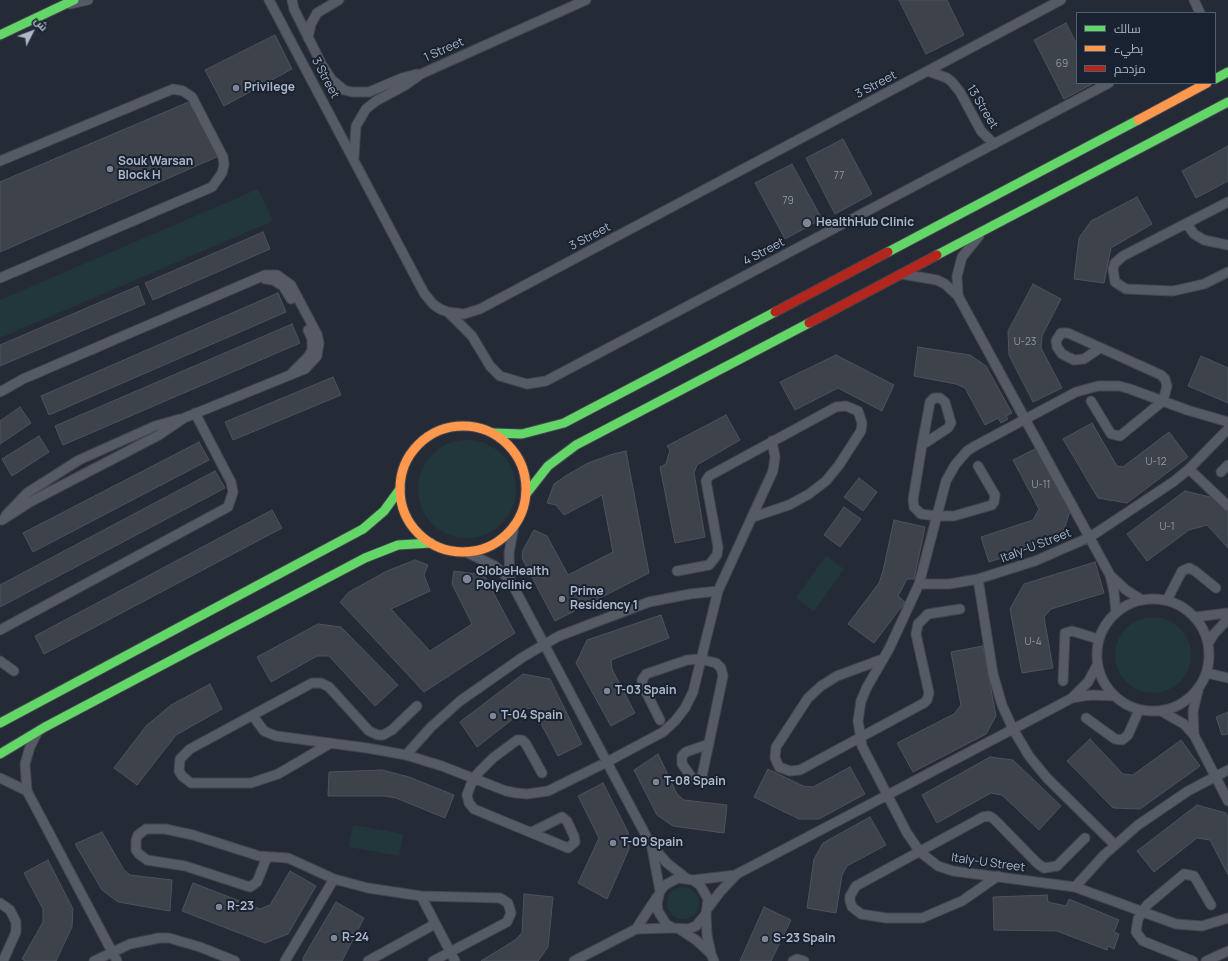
<!DOCTYPE html>
<html>
<head>
<meta charset="utf-8">
<style>
  body { margin:0 }
  #map { position:relative; width:1228px; height:961px; overflow:hidden; background:#252b36; font-family:Manrope,Cairo,sans-serif }
  canvas { display:block }
  .legend { position:absolute; left:1076px; top:12px; width:140px; height:72px; box-sizing:border-box; background:#182230; border:1px solid #545e6d; margin:0; padding:5px 7px; list-style:none; font-size:12px; color:#aeb7c8 }
  .legend li { display:flex; align-items:center; gap:8px; height:20px }
  .legend b { width:20px; border:1px solid #545e6d }
  .north { position:absolute; left:12px; top:12px; width:40px; height:40px; -webkit-text-stroke:3px #182230; paint-order:stroke; rotate:48deg; font-size:11px; font-weight:700; line-height:16px; text-align:center; color:#aeb7c8 }
  .north::after { content:''; display:block; margin:auto; width:14px; height:18px; background:#aeb7c8; clip-path:polygon(50% 0,100% 100%,50% 72%,0 100%) }
</style>
</head>
<body>
<div id="map">
<canvas width="1228" height="961"></canvas>
<ul class="legend">
<li><b style="height:5px;background:#63d668"></b>سالك</li>
<li><b style="height:5px;background:#ff974d"></b>بطيء</li>
<li><b style="height:5px;background:#b3261e"></b>مزدحم</li>
</ul>
<div class="north">ش</div>
</div>
<script>
const ctx = document.querySelector('canvas').getContext('2d');
ctx.lineJoin = 'round';
function fillPath(path, color) { ctx.fillStyle = color; ctx.fill(path, 'evenodd'); }
const poly = rows => new Path2D(rows.map(r => 'M' + r).join(''));
function trace(path, color, width, dash) { ctx.strokeStyle = color; ctx.lineWidth = width; ctx.lineCap = dash ? 'butt' : 'round'; ctx.setLineDash(dash || []); ctx.stroke(path); }
function drawText(font, color, halo, rows, align = 'center') {
  ctx.font = font + ' Manrope,sans-serif'; ctx.lineWidth = 4; ctx.setLineDash([]); ctx.textBaseline = 'middle'; ctx.strokeStyle = halo; ctx.fillStyle = color; for (const [text, x, y, turn = 0] of rows) {
    ctx.save(); ctx.translate(x, y); ctx.rotate((+turn || 0) * Math.PI / 180); ctx.textAlign = isNaN(turn) ? turn : align; if (halo) ctx.strokeText(text, 0, 0); ctx.fillText(text, 0, 0); ctx.restore();
  }
}
const green = poly([
  [258,189,273,221,0,338,0,300],
  '418 489a49 49 0 1 1 98 0a49 49 0 1 1-98 0Z',
  [826,556,844,569,814,611,796,598],
  '1115 655a38 38 0 1 1 76 0a38 38 0 1 1-76 0Z',
  [353,825,403,834,399,856,349,847],
  '667 903a16 16 0 1 1 32 0a16 16 0 1 1-32 0Z'
]);
const building = poly([
  [899,0,947,0,964,35,926,54,899,0],
  [1066,23,1077,45,1077,83,1094,83,1064,99,1034,40,1066,23],
  [275,35,292,69,224,106,205,70,275,35],
  [191,101,219,156,0,252,0,182,191,101],
  [843,139,872,194,835,214,806,158,843,139],
  [1228,146,1228,181,1196,198,1182,171,1228,146],
  [792,164,822,219,785,239,755,183,792,164],
  [1137,197,1152,224,1111,248,1104,283,1074,279,1079,238,1091,221,1137,197],
  [263,232,270,249,153,300,145,283,263,232],
  [1033,284,1061,299,1042,336,1041,348,1062,388,1033,402,1009,355,1008,331,1033,284],
  [138,286,145,304,0,366,0,345,138,286],
  [278,293,286,312,49,415,41,396,278,293],
  [292,324,300,343,63,445,55,426,292,324],
  [918,347,970,355,986,366,1012,413,1006,416,1008,419,1001,423,998,418,985,425,965,388,956,384,914,376,918,347],
  [836,355,894,385,882,411,838,388,795,410,780,382,836,355],
  [1201,356,1228,368,1228,403,1188,386,1201,356],
  [333,377,341,395,233,440,225,422,333,377],
  [20,407,31,423,0,444,0,421,20,407],
  [726,415,740,440,697,465,694,473,705,537,675,543,660,467,666,464,670,450,667,446,726,415],
  [1092,423,1117,466,1123,467,1169,432,1188,457,1127,503,1098,498,1063,439,1092,423],
  [39,436,49,452,12,476,2,459,39,436],
  [199,442,209,460,33,552,23,533,199,442],
  [1037,448,1070,511,1061,539,989,562,981,537,1033,520,1039,509,1013,460,1037,448],
  [626,451,649,573,555,621,522,558,523,550,534,530,547,536,568,575,613,552,602,495,564,515,556,505,547,503,554,484,567,475,588,463,613,454,626,451],
  [215,471,225,488,0,607,0,585,215,471],
  [859,478,877,492,863,511,844,497,859,478],
  [1185,491,1214,498,1228,512,1228,548,1207,525,1189,530,1147,561,1127,534,1185,491],
  [844,507,861,519,840,547,824,535,844,507],
  [272,510,282,528,44,654,35,636,272,510],
  [894,520,925,527,914,579,907,579,898,596,905,602,874,643,848,624,879,583,883,571,894,520],
  [415,560,428,565,424,575,430,591,391,609,430,651,472,624,452,584,454,571,484,575,515,633,424,692,340,602,349,592,387,571,415,560],
  [1095,562,1104,593,1051,609,1044,617,1053,668,1022,673,1010,609,1024,584,1095,562],
  [661,615,669,638,611,660,612,669,635,713,611,726,576,663,587,640,661,615],
  [318,624,341,627,398,685,375,706,329,656,317,656,271,682,257,657,318,624],
  [983,646,996,716,986,734,913,772,897,743,954,714,961,705,951,652,983,646],
  [523,674,550,679,582,744,558,756,534,710,527,708,477,747,460,722,523,674],
  [210,684,222,709,176,735,137,785,114,768,146,726,171,705,210,684],
  [1228,712,1228,734,1222,735,1216,717,1228,712],
  [1090,739,1123,774,1133,775,1181,740,1200,766,1140,809,1113,808,1067,761,1090,739],
  [658,754,677,794,684,800,727,805,724,833,673,826,657,815,634,770,658,754],
  [990,757,1013,760,1061,806,1039,830,1002,795,991,793,937,823,922,795,990,757],
  [850,767,865,794,819,819,799,819,754,797,768,769,803,786,813,787,850,767],
  [382,770,409,777,454,795,445,818,396,798,384,796,328,796,329,772,382,770],
  [603,783,628,832,629,849,607,899,578,883,599,838,578,796,603,783],
  [1197,805,1226,813,1228,817,1228,875,1210,840,1197,838,1154,872,1137,851,1197,805],
  [870,817,886,845,847,866,842,875,836,913,807,908,814,859,823,843,870,817],
  [102,832,124,870,130,875,172,880,170,911,118,902,102,890,75,844,102,832],
  [48,860,73,909,72,927,56,961,25,961,22,959,43,922,43,909,24,873,48,860],
  [290,871,316,886,288,934,265,943,182,911,193,883,260,909,270,905,290,871],
  [524,894,553,897,548,947,538,961,481,961,515,940,522,933,524,894],
  [1047,895,1048,902,1066,906,1069,899,1119,920,1114,932,1119,934,1114,949,1108,946,1107,950,1057,931,994,930,993,897,1047,895],
  [336,902,364,918,342,961,303,961,303,958,336,902],
  [764,907,791,920,771,961,740,961,764,907]
]);
const street = poly([
  [269,0,424,293,433,304,440,309,448,312,464,314,480,309,1061,0],
  [292,0,294,9,322,65,332,80,344,90,352,92,369,92,402,78,417,74],
  [1194,0,1200,13],
  [70,4,88,0],
  [308,38,311,24,317,13,339,0],
  [928,71,947,78,952,82,960,92,981,131,994,144],
  [354,157,356,126,366,109,376,101,404,86,421,74,586,0],
  [0,161,173,89,183,91,192,97,223,157,224,165,222,173,212,187,0,278],
  [1228,202,1123,256,1115,263,1113,269,1115,282,1126,289,1173,291,1204,284,1228,272],
  [1187,224,1194,234,1204,240,1228,245],
  [901,274,937,280,945,284,958,296,1110,575,1114,592,1116,613],
  [265,279,273,280,283,286,291,299],
  [958,296,957,276,962,257,979,236],
  [449,313,472,336,490,366,500,376,527,384,546,381,1109,83],
  [292,373,307,358,312,351,312,339,308,330],
  [0,392,23,379,265,275,277,275,291,285,317,334,319,343,317,356,305,369,184,418,159,435,30,502,2,520],
  [1091,401,1111,434,1120,436,1163,401,1167,386,1165,379,1161,375,1068,333,1061,333,1056,341,1057,347,1062,354,1074,360,1084,359,1100,348],
  [1228,422,1187,410,1130,389,1119,386,1098,386,1076,392,975,446,967,451,955,465,946,481,919,584,889,649,867,687,861,701,858,721,862,746,907,833,920,852,938,866,953,871,1075,887,1176,924,1202,926,1228,918],
  [922,445,948,428,951,423,945,402,940,398,934,398,930,402,922,445,913,500,914,507,921,514,936,516,954,516,992,505,994,502,995,495,978,466],
  [1189,469,1228,506],
  [1221,472,1228,465],
  [6,515,27,493,79,460,155,426,180,419],
  [466,552,495,566,510,580,651,845,667,863,686,878],
  [677,571,709,565,717,555,718,547,706,481,709,476,836,407,846,406,858,411,862,423,861,431,839,465,826,481,809,494,789,505,753,517],
  [1111,576,1126,590,1142,600],
  [978,579,993,674,1002,705,1013,729,1029,756,1047,778,1114,844],
  [510,580,509,553,514,526],
  [919,584,949,584,978,579,1035,561,1090,537,1173,482,1189,469,1228,429],
  '1097 655a56 56 0 1 1 112 0a56 56 0 1 1-112 0Z',
  [1167,600,1182,571,1189,568,1195,571,1216,588],
  [1195,617,1228,613],
  [0,630,228,507,233,492,231,482,195,413],
  [1208,644,1214,634,1228,619],
  [883,659,837,676,821,686,808,698,776,747,775,758,779,767,790,771,800,770,924,703,927,700,929,693,916,634,918,624,928,614,960,609],
  [0,661,14,671],
  [1207,673,1228,678],
  [1063,681,1065,633,1072,631,1098,639],
  [1072,698,1088,682,1097,665],
  [1161,711,1184,724,1194,735,1228,801],
  [253,716,264,731,276,736,367,748,406,755,442,766,506,791,516,793,527,794,548,791,607,762,663,732,675,721,685,708,693,692,718,591,773,471,775,457,772,441],
  [1086,718,1115,739,1122,740,1128,735,1139,710],
  [660,720,643,686,642,680,646,674,687,660,700,659,716,663,721,668,723,676,702,776,699,779,693,779,682,764,682,756,686,752,709,744],
  [37,733,30,747,25,764,27,791,117,961],
  [1194,734,1193,711,1198,691],
  [331,743,278,774,251,783,191,783,182,776,179,771,180,759,190,749,312,683,321,683,329,687,369,731,378,735,383,735,392,730,417,706],
  [406,755,431,727,460,701,523,657,559,636,649,602,690,594,718,591],
  [0,778,27,791],
  [532,832,562,817,567,821,574,836,575,842,568,848,474,809,469,803,467,795,473,779,479,772,493,758,517,740,522,740,526,744,542,773],
  [652,848,660,891],
  [267,857,257,882,250,887,185,866,147,860,139,854,136,850,136,840,138,835,146,829,165,829,193,835,259,856,288,858,334,879,368,888,421,896,500,898,508,903,511,913,507,922,433,961],
  [998,876,962,901,922,918,886,918,861,914,852,907,850,901,850,896,856,886,983,817,989,816,994,819,1037,863,1044,868,1057,866,1085,838],
  [693,880,736,875],
  [1075,887,1104,855,1138,825,1188,791,1228,770],
  [421,896,455,961],
  [0,903,10,910,16,922,16,932,3,961],
  [708,908,720,892,737,874,1057,706,1072,698,1083,696,1093,695,1115,696],
  [706,914,696,926,688,929,673,928,666,924,658,911,657,903,660,891,665,885,678,878,693,880,700,885,708,899,706,914,707,935,711,954,714,961],
  [636,929,657,897],
  [679,929,696,940,711,954],
  [94,961,130,944,159,938,169,938,200,947,235,961],
  [285,961,334,879],
  [368,961,435,924],
  [574,961,636,929,672,928],
  [793,961,797,959,804,961],
  [1193,961,1143,941,1136,932,1138,919,1147,905,1184,874,1194,876,1211,905],
  [1206,961,1228,951]
]);
const fast = poly([
  [0,35,74,0],
  [1215,79,1228,72],
  [888,252,1138,120],
  [937,255,1228,102],
  [493,433,522,434,564,423,775,312],
  [526,494,548,466,576,445,809,323],
  [0,723,363,529,384,511,400,489],
  [0,754,45,727,365,558,398,545,431,543]
]);
const slow = poly([
  [1138,120,1207,83],
  '400 489a63 63 0 1 1 126 0a63 63 0 1 1-126 0Z'
]);
const jam = poly([
  [775,312,888,252],
  [809,323,937,255]
]);
const markers = [
  [236,88,4,"#7e8695"],
  [110,169,4,"#7e8695"],
  [807,223,5,"#7e8695"],
  [467,579,5,"#7e8695"],
  [562,599,4,"#7e8695"],
  [607,691,4,"#7e8695"],
  [493,716,4,"#7e8695"],
  [656,782,4,"#7e8695"],
  [613,843,4,"#7e8695"],
  [219,907,4,"#7e8695"],
  [334,938,4,"#7e8695"],
  [765,939,4,"#7e8695"]
];
const numberNames = [
  ["69",1062,64],
  ["77",839,176],
  ["79",788,201],
  ["U-23",1025,342],
  ["U-12",1156,462],
  ["U-11",1041,485],
  ["U-1",1167,527],
  ["U-4",1033,642]
];
const streetNames = [
  ["1 Street",444,50,-24],
  ["3 Street",325,78,62],
  ["3 Street",876,85,-28],
  ["13 Street",982,107,59],
  ["3 Street",590,237,-28],
  ["4 Street",764,252,-28],
  ["Italy-U Street",1036,546,-21],
  ["Italy-U Street",988,863,8]
];
const poiNames = [
  ["Privilege",244,88],
  ["Souk Warsan",118,162],
  ["Block H",118,176],
  ["HealthHub Clinic",816,223],
  ["GlobeHealth",476,572],
  ["Polyclinic",476,586],
  ["Prime",570,592],
  ["Residency 1",570,606],
  ["T-03 Spain",615,691],
  ["T-04 Spain",501,716],
  ["T-08 Spain",664,782],
  ["T-09 Spain",621,843],
  ["R-23",227,907],
  ["R-24",342,938],
  ["S-23 Spain",773,939]
];
fillPath(green, '#22373c');
fillPath(building, '#3d424b');
trace(building, '#4d535d', 1);
trace(street, '#42464e', 11);
trace(fast, '#42464e', 11);
trace(slow, '#42464e', 11);
trace(jam, '#42464e', 11);
trace(street, '#565a64', 9);
trace(fast, '#63d668', 9);
trace(slow, '#ff974d', 9);
trace(jam, '#b3261e', 9);
for (const [x, y, r, color] of markers) { const dot = new Path2D(); dot.arc(x, y, r, 0, 2 * Math.PI); ctx.fillStyle = color; ctx.fill(dot); trace(dot, '#182230', 1.5); }
drawText('10px', '#929aa9', null, numberNames);
drawText('12px', '#aeb7c8', '#182230', streetNames);
drawText('bold 12px', '#aeb7c8', '#182230', poiNames, 'left');
</script>
</body>
</html>
